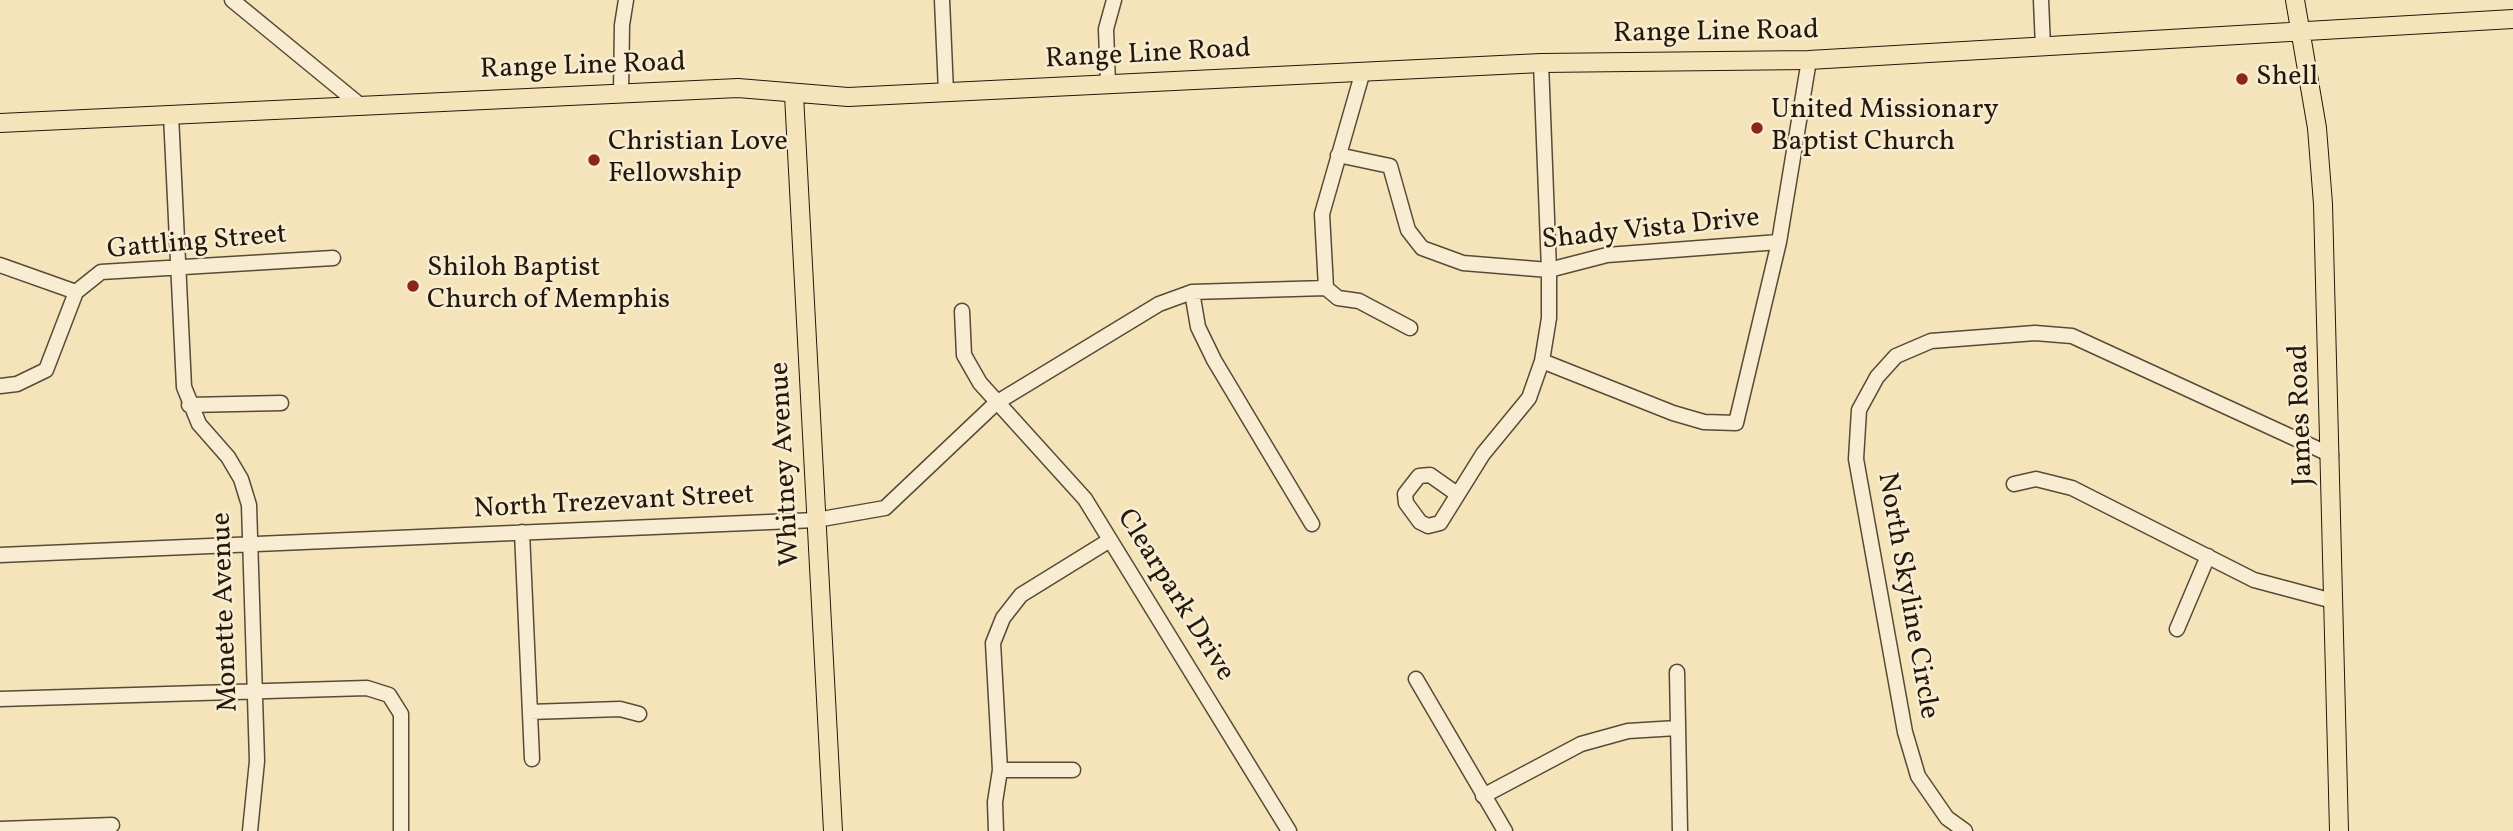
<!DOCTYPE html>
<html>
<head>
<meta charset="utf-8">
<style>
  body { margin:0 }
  canvas { display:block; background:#f5e4b9 }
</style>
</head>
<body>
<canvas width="2513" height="831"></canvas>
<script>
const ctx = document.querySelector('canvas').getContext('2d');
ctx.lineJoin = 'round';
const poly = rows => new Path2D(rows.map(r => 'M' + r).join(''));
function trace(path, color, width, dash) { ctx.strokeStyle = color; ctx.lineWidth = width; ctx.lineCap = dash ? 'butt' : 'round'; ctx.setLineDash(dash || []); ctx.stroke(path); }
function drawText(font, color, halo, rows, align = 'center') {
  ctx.font = font + ' Vollkorn,serif'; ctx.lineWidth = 5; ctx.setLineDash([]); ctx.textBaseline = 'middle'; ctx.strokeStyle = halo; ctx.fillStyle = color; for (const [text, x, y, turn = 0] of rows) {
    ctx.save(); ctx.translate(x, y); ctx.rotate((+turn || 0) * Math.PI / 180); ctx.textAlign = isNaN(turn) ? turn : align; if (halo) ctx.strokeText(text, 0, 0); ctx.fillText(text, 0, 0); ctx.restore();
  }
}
const minor = poly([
  [232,0,360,105],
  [942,0,946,92],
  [2041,0,2043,47],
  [1108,84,1106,29,1114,0],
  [621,93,622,25,626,0],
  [171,115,184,387,199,424,228,457,241,479,249,505,257,761,250,831],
  [1338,155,1390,166,1408,230,1422,248,1463,263,1549,270,1607,255,1779,242],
  [0,265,76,292],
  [1326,288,1322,214,1363,71],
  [1326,288,1338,298,1359,301,1410,328],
  [1192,292,1198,327,1214,360,1312,524],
  [962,311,964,355,980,383,1085,499,1289,831],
  [1542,361,1673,413,1704,422,1736,423,1779,242,1809,60],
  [0,386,17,384,46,370,76,292,101,272,333,258],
  [189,405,281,403],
  [2014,484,2036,479,2072,488,2254,580,2333,601],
  [1457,494,1430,475,1419,476,1405,494,1406,503,1420,522,1428,526,1440,523,1483,454,1529,398,1542,361,1549,318,1549,270,1541,63],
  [522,532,532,759],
  [0,555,816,520,885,508,996,403,1159,304,1192,292,1326,288],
  [2177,629,2208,556],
  [1677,672,1680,831],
  [1416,679,1505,831],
  [0,699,367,688,389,695,401,714,401,831],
  [530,712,620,709,639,714],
  [1000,770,1073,770],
  [1483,796,1581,744,1628,731,1677,728],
  [0,829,112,825],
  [996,831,995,802,1000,770,993,643,1003,618,1021,595,1110,540],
  [1965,831,1947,818,1918,776,1905,732,1856,459,1859,410,1877,377,1896,356,1931,341,2035,333,2072,336,2331,455]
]);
const major = poly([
  [2295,0,2317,128,2323,204,2339,831],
  [794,95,833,831],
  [0,123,738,88,848,97,1541,63,1809,60,2513,19]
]);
const markers = [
  [2242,79,7,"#8f2418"],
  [1757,128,7,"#8f2418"],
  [594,160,7,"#8f2418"],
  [413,286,7,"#8f2418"]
];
const streetNames = [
  ["Range Line Road",1716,34,-1],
  ["Range Line Road",1148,56,-3],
  ["Range Line Road",583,68,-2],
  ["Shady Vista Drive",1651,231,-6],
  ["Gattling Street",197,244,-5],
  ["James Road",2303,415,-92],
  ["Whitney Avenue",787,464,-93],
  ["North Trezevant Street",614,504,-3],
  ["Clearpark Drive",1174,596,58],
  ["North Skyline Circle",1906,596,80],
  ["Monette Avenue",227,612,-92]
];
const poiNames = [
  ["Shell",2256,79],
  ["United Missionary",1771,112],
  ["Baptist Church",1771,144],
  ["Christian Love",608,144],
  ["Fellowship",608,176],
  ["Shiloh Baptist",427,270],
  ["Church of Memphis",427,302]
];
trace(minor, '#574b36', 17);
trace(major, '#22180b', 20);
trace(minor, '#f8edd2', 14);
trace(major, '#f5e4b9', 18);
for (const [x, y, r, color] of markers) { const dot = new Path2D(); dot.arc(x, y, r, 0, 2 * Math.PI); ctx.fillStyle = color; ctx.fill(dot); trace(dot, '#f8edd2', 2.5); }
drawText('28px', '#22180b', '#f8edd2', streetNames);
drawText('28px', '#22180b', '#f8edd2', poiNames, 'left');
</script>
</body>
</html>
